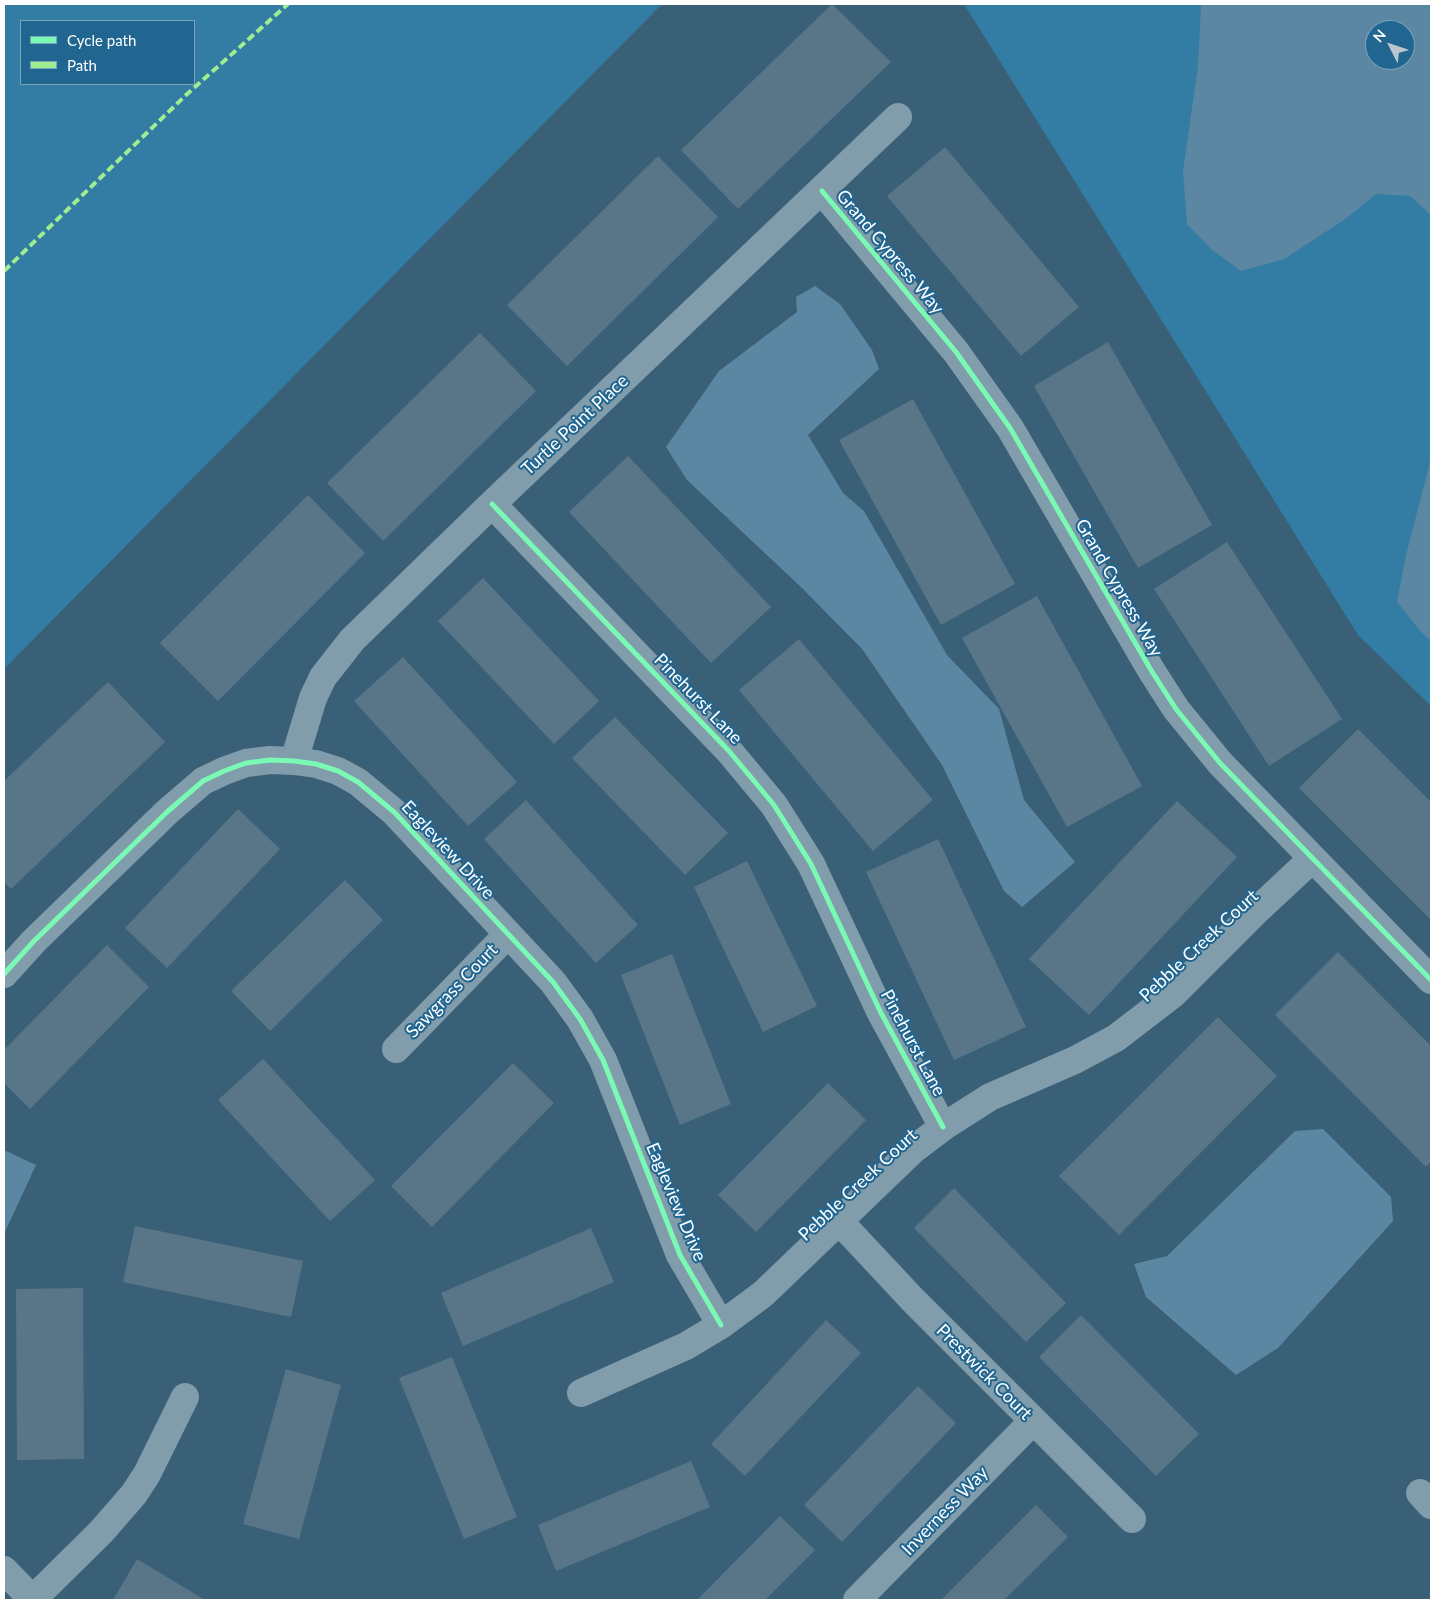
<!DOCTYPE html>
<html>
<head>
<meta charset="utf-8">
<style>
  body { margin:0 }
  #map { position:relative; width:1435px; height:1604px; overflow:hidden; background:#3a6077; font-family:Lato,sans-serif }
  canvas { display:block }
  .frame { position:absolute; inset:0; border:5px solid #fff; pointer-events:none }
  .legend { position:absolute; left:20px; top:20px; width:175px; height:65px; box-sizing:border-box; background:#216690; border:1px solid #7aa3bc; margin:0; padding:6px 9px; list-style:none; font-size:15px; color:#fff }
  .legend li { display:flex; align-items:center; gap:10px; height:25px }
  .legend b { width:25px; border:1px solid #7aa3bc }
  .north { position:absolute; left:1365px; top:20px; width:50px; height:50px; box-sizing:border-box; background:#216690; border:1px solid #7aa3bc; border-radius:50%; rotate:311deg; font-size:14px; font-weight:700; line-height:20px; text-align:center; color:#fff }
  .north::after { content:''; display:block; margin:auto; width:18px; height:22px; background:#bac7cf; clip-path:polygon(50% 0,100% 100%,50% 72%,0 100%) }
</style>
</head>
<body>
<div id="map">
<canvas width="1435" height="1604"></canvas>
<div class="frame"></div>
<ul class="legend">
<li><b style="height:6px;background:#7af9b4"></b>Cycle path</li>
<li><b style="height:6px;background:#9fed91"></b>Path</li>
</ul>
<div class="north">N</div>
</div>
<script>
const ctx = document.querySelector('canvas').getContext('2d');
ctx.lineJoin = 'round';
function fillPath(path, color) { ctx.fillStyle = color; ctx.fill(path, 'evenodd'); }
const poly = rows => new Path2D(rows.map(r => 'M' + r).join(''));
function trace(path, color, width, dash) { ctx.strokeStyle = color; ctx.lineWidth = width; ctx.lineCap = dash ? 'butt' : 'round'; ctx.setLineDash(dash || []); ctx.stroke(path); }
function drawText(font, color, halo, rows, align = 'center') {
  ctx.font = font + ' Lato,sans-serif'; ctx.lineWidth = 4; ctx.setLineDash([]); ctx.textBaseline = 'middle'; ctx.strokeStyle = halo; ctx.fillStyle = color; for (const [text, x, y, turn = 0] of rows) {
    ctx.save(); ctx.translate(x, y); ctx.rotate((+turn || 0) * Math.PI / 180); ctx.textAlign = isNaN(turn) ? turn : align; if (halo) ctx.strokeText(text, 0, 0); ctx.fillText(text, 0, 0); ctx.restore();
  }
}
const green = poly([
  [4,4,662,4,4,669],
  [21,21,194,21,194,84,21,84],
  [964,4,1431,4,1431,706,1358,635],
  [1375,30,1405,30,1405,60,1375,60]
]);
const water = poly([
  [1201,4,1431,4,1431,215,1410,196,1376,194,1344,220,1284,259,1241,271,1211,249,1187,224,1183,171,1198,66],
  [1375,30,1405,30,1405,60,1375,60],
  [815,286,840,304,872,350,879,369,808,435,843,493,864,511,947,655,999,709,1024,800,1075,862,1022,907,1004,891,942,765,862,649,802,588,687,480,666,447,719,371,797,312,796,297],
  [1431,449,1431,641,1421,632,1397,602,1406,555,1429,466],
  [1323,1129,1391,1197,1393,1221,1278,1348,1236,1375,1146,1297,1134,1264,1167,1256,1295,1131],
  [4,1150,36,1165,4,1234]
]);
const building = poly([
  [832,4,891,62,738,209,681,150],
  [945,147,1079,307,1021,356,887,196],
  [658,156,718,217,567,366,507,305],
  [480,333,536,391,383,541,327,483],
  [1108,342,1212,525,1138,568,1034,386],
  [913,399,1015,584,941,625,839,440],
  [628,456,771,607,711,663,569,512],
  [308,495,365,553,218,701,160,643],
  [1227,542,1342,719,1269,766,1154,589],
  [483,578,599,701,554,744,438,621],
  [1037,596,1142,786,1067,827,962,638],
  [799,639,933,800,873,851,739,690],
  [403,657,517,782,468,826,354,701],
  [108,682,165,742,11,889,4,882,4,781],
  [615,717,728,833,685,875,572,758],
  [1358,729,1431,802,1431,920,1299,788],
  [526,800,638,925,596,963,484,839],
  [1177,801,1237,857,1089,1015,1029,959],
  [238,809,280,849,167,968,125,928],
  [938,839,1026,1027,954,1060,866,872],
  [747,861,817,1006,763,1032,694,887],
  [345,880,383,920,270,1031,231,991],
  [107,945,149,987,30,1109,4,1083,4,1050],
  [1338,952,1431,1046,1431,1161,1426,1167,1275,1015],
  [672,954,731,1104,680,1125,621,975],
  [1218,1017,1277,1076,1119,1235,1059,1176],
  [263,1059,375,1180,330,1221,218,1100],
  [513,1063,554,1103,432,1227,391,1186],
  [828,1083,866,1120,756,1232,718,1195],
  [954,1188,1066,1303,1026,1342,914,1228],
  [135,1226,303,1261,291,1317,123,1282],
  [591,1228,614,1282,463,1346,441,1293],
  [83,1288,84,1459,17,1460,16,1289],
  [1081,1315,1199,1434,1156,1476,1039,1357],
  [826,1320,861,1353,745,1476,711,1444],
  [452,1357,517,1517,464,1539,399,1378],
  [286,1369,341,1385,299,1539,243,1524],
  [918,1386,956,1423,842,1542,804,1505],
  [691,1461,710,1507,556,1571,538,1525],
  [1036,1505,1068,1537,1004,1600,941,1600],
  [780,1516,815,1550,765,1600,697,1600],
  [137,1559,205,1600,113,1600]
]);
const minor = poly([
  [822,191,956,352,1010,428,1151,670,1176,709,1220,763,1431,980],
  [492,504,729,751,774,805,811,864,880,1011,943,1127],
  [294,761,313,698,323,677,352,640,492,504,898,117],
  [4,974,34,941,167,812,203,781,224,771,246,763,270,760,294,761,316,764,338,771,358,782,394,812,553,982,580,1019,603,1060,680,1255,721,1325],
  [396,1049,508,934],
  [839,1221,912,1299,1132,1519],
  [581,1393,686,1346,721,1325,763,1294,914,1149,943,1127,990,1097,1075,1060,1116,1038,1172,995,1254,913,1312,859],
  [1420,1493,1431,1505],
  [4,1570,33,1600],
  [32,1600,101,1532,134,1494,147,1474,185,1397],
  [857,1600,1033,1421]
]);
const quiet = poly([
  [4,271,185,96,288,4]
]);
const cycleway = poly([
  [822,191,956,352,1010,428,1151,670,1176,709,1220,763,1431,980],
  [492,504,729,751,774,805,811,864,880,1011,943,1127],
  [4,974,34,941,167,812,203,781,224,771,246,763,270,760,294,761,316,764,338,771,358,782,394,812,553,982,580,1019,603,1060,680,1255,721,1325]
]);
const streetNames = [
  ["Grand Cypress Way",890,252,50],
  ["Turtle Point Place",575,425,-43],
  ["Grand Cypress Way",1119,588,60],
  ["Pinehurst Lane",698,699,46],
  ["Eagleview Drive",448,850,47],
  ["Pebble Creek Court",1199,946,-43],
  ["Sawgrass Court",452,991,-46],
  ["Pinehurst Lane",913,1043,62],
  ["Pebble Creek Court",858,1185,-43],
  ["Eagleview Drive",676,1202,67],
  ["Prestwick Court",984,1372,45],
  ["Inverness Way",945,1511,-46]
];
fillPath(green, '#337ca4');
fillPath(water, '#5b87a3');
fillPath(building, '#587688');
trace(minor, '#819caa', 28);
trace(quiet, '#9fed91', 4, [8, 4]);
trace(cycleway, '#7af9b4', 5);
drawText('18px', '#fff', '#216690', streetNames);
</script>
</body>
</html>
